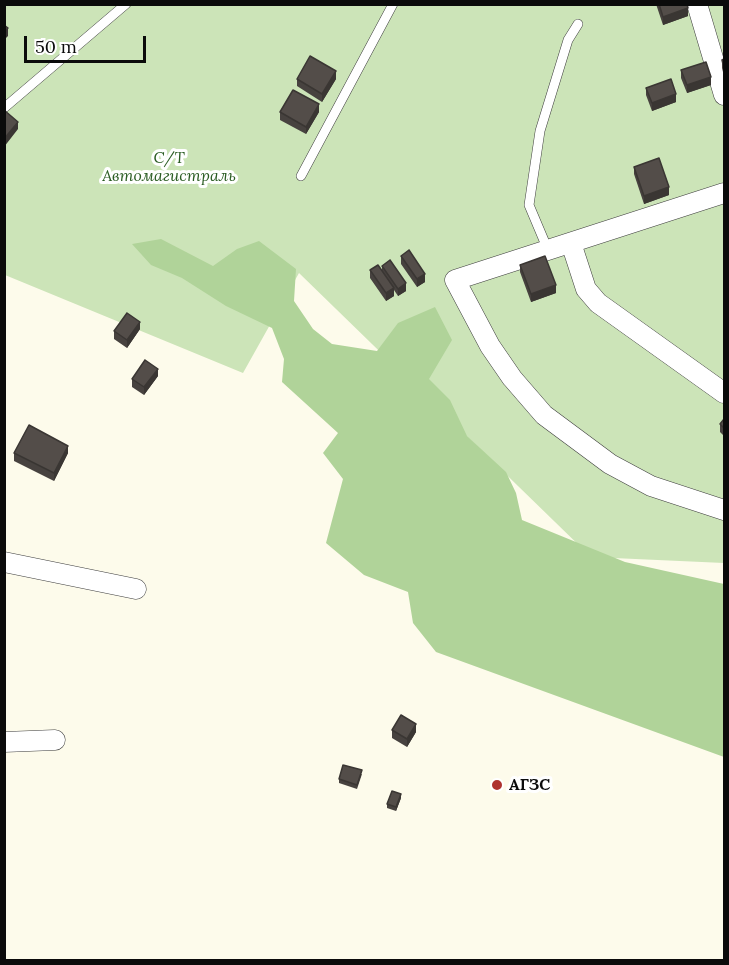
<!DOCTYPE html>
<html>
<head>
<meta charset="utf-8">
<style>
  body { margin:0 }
  #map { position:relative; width:729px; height:965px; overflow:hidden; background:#fdfbeb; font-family:Lora,serif }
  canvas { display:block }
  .frame { position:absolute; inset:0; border:6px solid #0b0b0b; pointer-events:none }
  .scale { position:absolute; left:24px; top:36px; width:122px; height:27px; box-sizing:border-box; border:3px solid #0b0b0b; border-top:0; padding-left:8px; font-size:18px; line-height:21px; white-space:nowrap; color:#0b0b0b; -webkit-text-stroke:4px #fff; paint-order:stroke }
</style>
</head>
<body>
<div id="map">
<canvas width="729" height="965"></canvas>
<div class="frame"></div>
<div class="scale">50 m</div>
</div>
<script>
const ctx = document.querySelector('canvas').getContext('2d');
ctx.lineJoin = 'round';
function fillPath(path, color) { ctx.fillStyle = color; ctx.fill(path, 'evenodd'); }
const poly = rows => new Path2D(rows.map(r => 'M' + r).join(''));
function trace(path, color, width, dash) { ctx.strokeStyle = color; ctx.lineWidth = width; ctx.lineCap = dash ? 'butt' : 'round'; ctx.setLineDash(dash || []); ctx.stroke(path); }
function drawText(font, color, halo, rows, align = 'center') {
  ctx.font = font + ' Lora,serif'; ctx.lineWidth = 6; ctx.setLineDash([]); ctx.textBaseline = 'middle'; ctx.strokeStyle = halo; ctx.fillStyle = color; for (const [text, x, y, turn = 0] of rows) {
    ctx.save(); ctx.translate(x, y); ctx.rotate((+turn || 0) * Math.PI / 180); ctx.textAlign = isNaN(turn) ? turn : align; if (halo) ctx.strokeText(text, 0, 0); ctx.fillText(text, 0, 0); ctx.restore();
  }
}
const green = poly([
  [4,5,724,5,724,563,591,557,299,273,243,373,5,275]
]);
const forest = poly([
  [161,239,213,266,237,249,259,241,296,269,294,301,313,329,332,344,377,351,398,323,435,307,452,340,429,379,450,400,467,436,506,472,516,493,522,520,625,562,724,584,724,757,436,652,413,623,408,592,364,575,326,543,343,479,323,453,338,433,282,382,284,359,272,328,226,306,182,278,151,265,132,244]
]);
const lane = poly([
  [4,108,126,4],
  [301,176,393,4],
  [548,250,529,205,540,131,568,40,578,24]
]);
const street = poly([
  [697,4,724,95],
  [724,193,455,280,490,346,512,378,544,415,610,464,651,486,724,510],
  [571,243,586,289,598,303,724,393],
  [4,562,136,589],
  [4,742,55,740]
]);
const wall = poly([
  [656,4,687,4,688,16,663,25],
  [724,59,724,76,722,68,722,60],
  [681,70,711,85,687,93,681,78],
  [297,79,336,79,322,102,297,86],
  [646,88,676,102,652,111,646,95],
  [280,112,319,112,306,134,280,120],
  [634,167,669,195,644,204,634,174],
  [401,256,425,282,417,287,401,264],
  [520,265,556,293,531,302,520,272],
  [382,266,406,291,398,296,394,290,394,296,386,301,370,278,370,270,382,271],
  [140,329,127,348,114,339,114,331],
  [158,376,144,395,132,387,132,379],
  [724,419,724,436,720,432,720,424],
  [14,453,68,453,54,481,14,461],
  [392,730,416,732,407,747,392,738],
  [362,774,357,789,339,783,339,779],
  [401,798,396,811,387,808,387,804]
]);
const shadedWall = poly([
  [688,8,688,16,663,25,663,17],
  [8,28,8,36,4,40,4,32],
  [336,71,336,79,322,102,322,94],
  [711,77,711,85,687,93,687,85],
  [676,94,676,102,652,111,652,103],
  [319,104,319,112,306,134,306,127],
  [18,122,18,129,4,147,4,139],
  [669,187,669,195,644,204,644,196],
  [425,274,425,282,417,287,417,279],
  [406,283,406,291,398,296,398,289],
  [556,285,556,293,531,302,531,294],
  [394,288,394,296,386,301,386,293],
  [140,322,140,329,127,348,127,340],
  [158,369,158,376,144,395,144,387],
  [68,446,68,453,54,481,54,473],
  [416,724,416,732,407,747,407,739],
  [401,794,401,798,396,811,396,807]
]);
const building = poly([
  [659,4,687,4,688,8,663,17,659,4],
  [4,25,8,28,4,32,4,25],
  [310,56,336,71,322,94,297,79,310,56],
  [724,59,724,68,722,60,724,59],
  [706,62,711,77,687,85,681,70,706,62],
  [671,79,676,94,652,103,646,88,671,79],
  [293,90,319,104,306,127,280,112,293,90],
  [4,110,18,122,4,139,4,110],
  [659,158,669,187,644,196,634,167,659,158],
  [409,250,425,274,417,279,401,256,409,250],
  [545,256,556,285,531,294,520,265,545,256],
  [390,260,406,283,398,289,382,266,390,260],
  [378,265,394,288,386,293,370,270,378,265],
  [127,313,140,322,127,340,114,331,127,313],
  [145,360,158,369,144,387,132,379,145,360],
  [724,419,724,428,720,424,724,419],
  [29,425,68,446,54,473,14,453,29,425],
  [401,715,416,724,407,739,392,730,401,715],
  [343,765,362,770,357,785,339,779,343,765],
  [392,791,401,794,396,807,387,804,392,791]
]);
const markers = [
  [497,785,6,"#ae3230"]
];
const parkNames = [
  ["С/Т",169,158],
  ["Автомагистраль",169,176]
];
const poiNames = [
  ["АГЗС",509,785]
];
fillPath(green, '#cce4b8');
fillPath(forest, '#b0d399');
trace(lane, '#3e3e3e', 10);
trace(street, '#3e3e3e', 21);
trace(lane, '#fff', 9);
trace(street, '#fff', 20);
fillPath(wall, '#47423f');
fillPath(shadedWall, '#3a3633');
fillPath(building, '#534d49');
trace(building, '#3a3633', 1.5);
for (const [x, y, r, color] of markers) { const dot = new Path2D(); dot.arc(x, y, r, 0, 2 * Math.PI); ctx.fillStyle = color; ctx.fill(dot); trace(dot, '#fff', 2); }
drawText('italic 16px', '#2a5c22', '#fff', parkNames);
drawText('bold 16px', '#0b0b0b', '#fff', poiNames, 'left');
</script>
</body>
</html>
